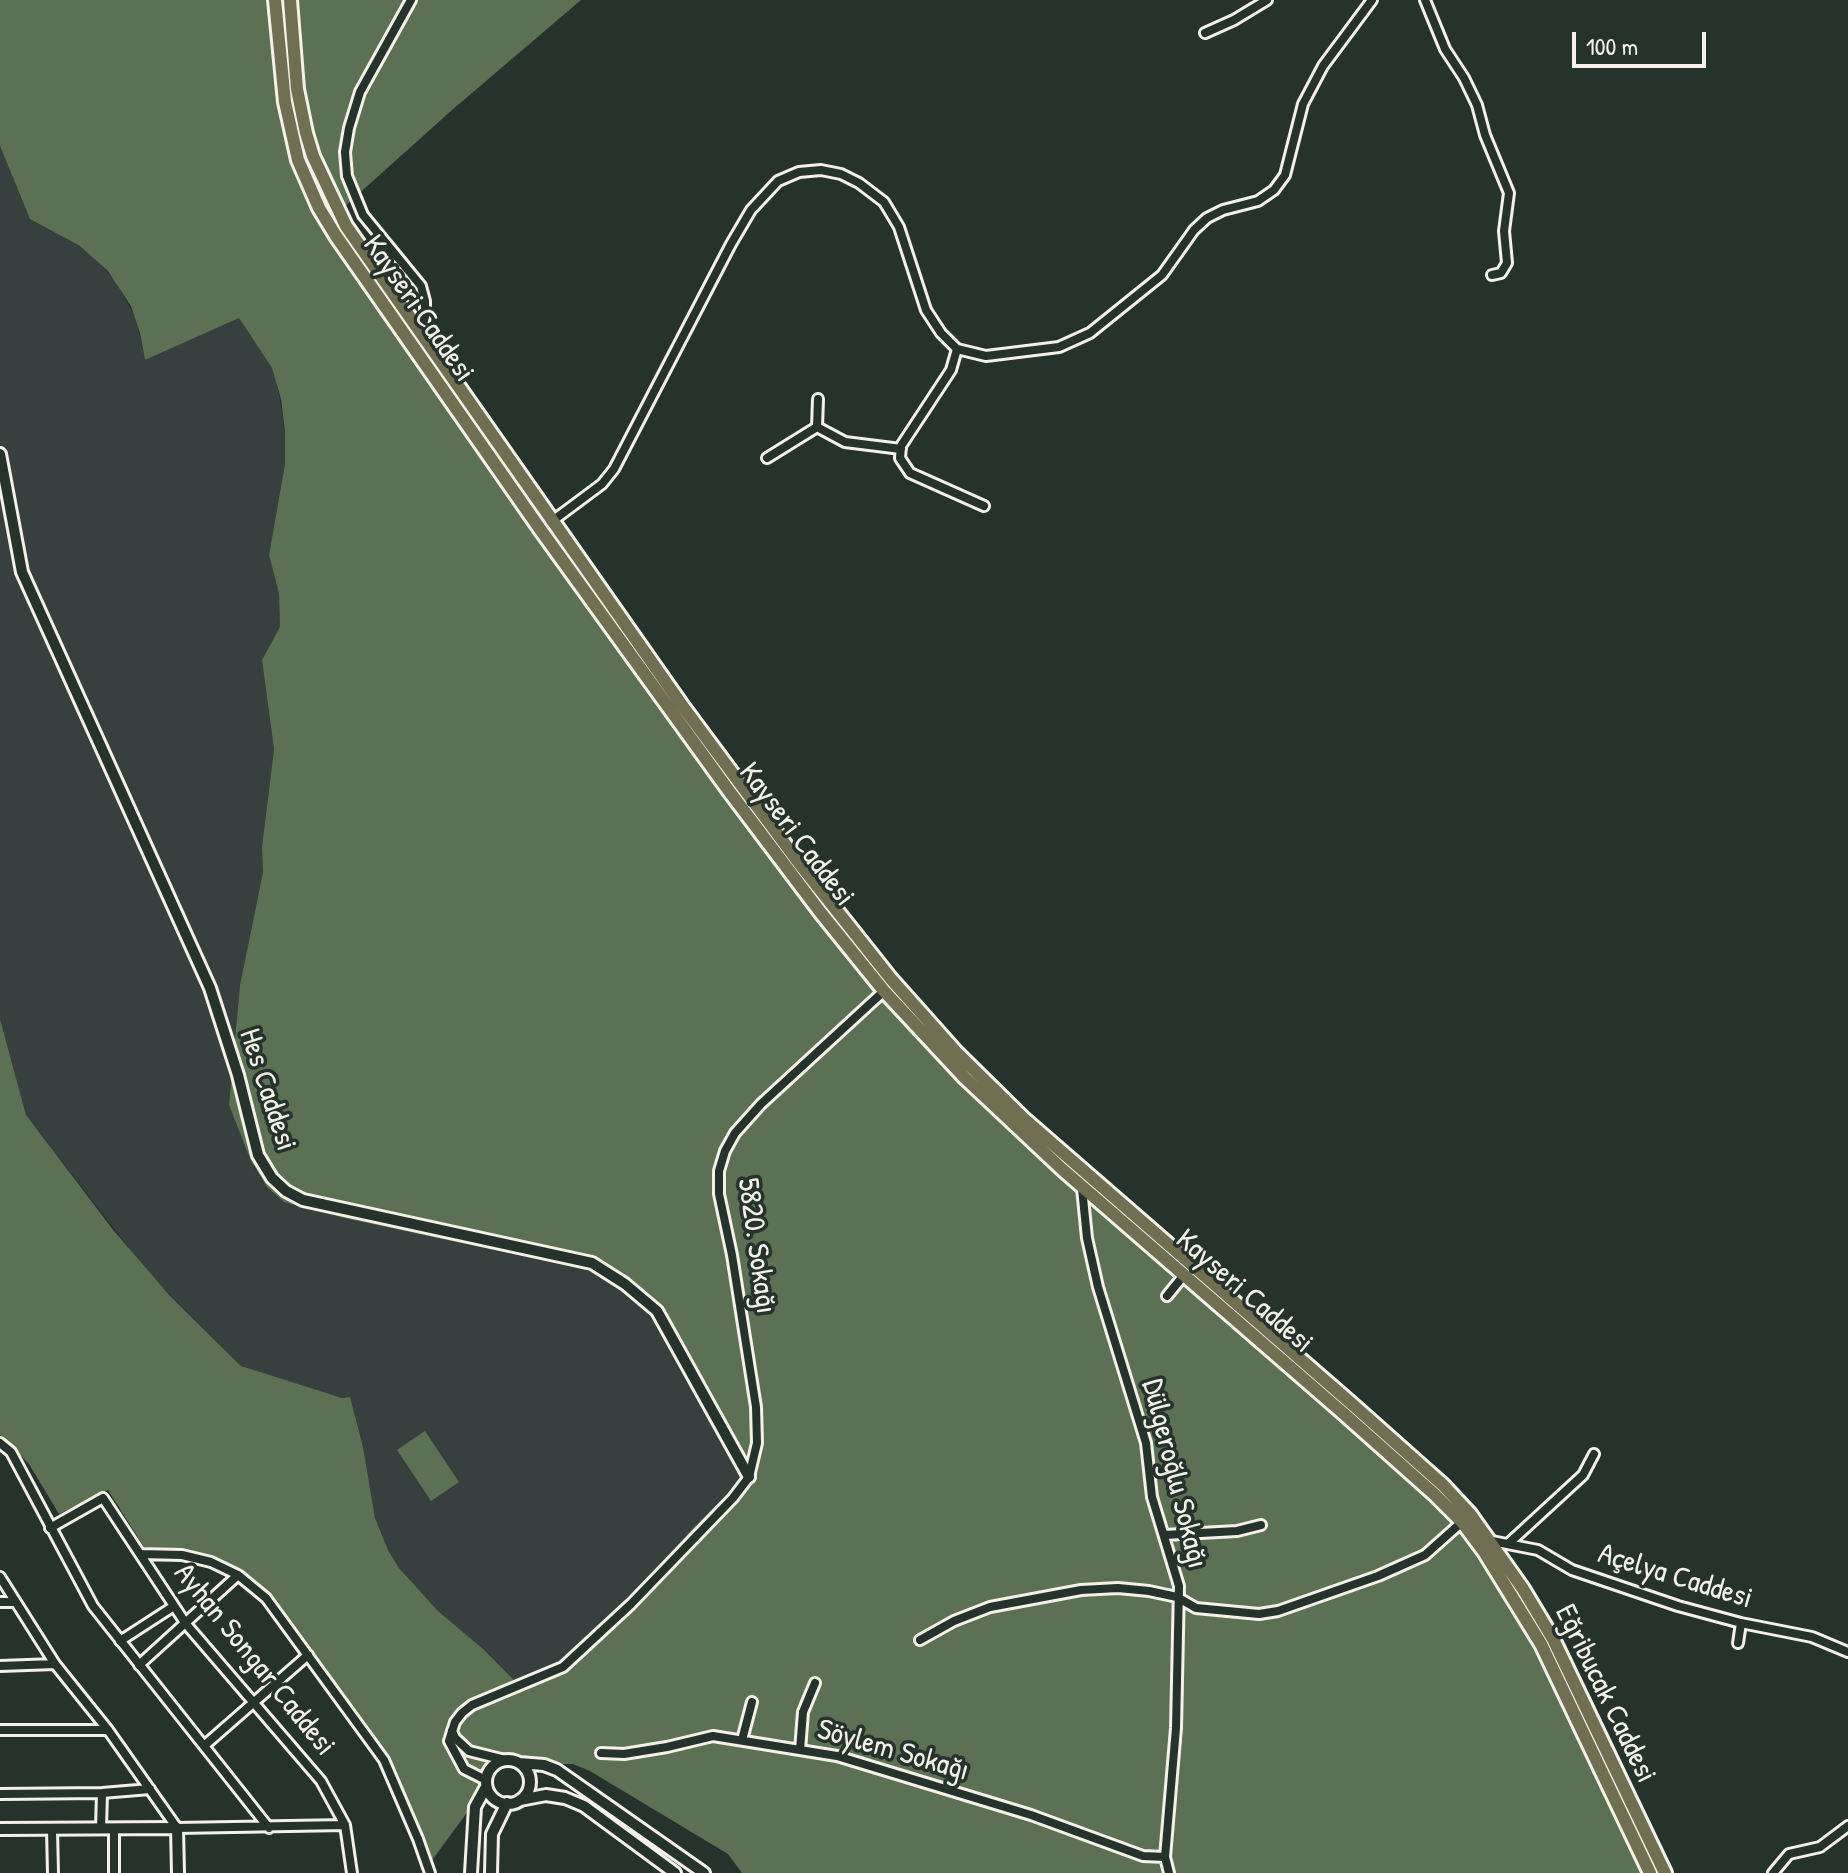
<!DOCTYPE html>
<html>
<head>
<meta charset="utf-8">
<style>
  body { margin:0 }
  #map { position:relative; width:1848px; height:1873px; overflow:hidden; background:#26332d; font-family:"Patrick Hand",sans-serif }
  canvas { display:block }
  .scale { position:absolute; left:1572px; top:32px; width:134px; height:36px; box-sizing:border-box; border:4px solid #f4f1e8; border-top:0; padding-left:10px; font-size:24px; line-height:28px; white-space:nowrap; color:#f4f1e8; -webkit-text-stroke:6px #26332d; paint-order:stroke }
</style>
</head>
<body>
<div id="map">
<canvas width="1848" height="1873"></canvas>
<div class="scale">100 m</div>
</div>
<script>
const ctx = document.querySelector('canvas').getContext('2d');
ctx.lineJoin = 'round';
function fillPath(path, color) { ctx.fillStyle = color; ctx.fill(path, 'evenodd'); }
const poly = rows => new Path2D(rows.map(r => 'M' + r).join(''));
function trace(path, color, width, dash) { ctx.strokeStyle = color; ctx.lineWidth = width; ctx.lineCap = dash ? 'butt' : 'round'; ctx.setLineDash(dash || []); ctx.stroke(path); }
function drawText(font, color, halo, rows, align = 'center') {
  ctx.font = font + ' "Patrick Hand",sans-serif'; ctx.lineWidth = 7; ctx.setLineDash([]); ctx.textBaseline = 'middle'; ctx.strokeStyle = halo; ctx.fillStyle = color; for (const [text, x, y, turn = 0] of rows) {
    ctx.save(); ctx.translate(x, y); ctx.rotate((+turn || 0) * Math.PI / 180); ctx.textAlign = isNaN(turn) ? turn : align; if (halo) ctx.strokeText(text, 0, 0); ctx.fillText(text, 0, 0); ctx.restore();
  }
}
const built = poly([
  [0,146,30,219,80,246,98,261,116,282,136,319,145,360,239,318,273,368,277,384,285,431,285,464,269,555,279,593,280,628,262,660,274,749,262,847,263,872,240,985,229,1105,255,1170,267,1187,284,1202,344,1218,597,1272,622,1287,652,1313,739,1472,740,1482,691,1530,647,1581,563,1661,515,1680,483,1649,438,1611,399,1568,388,1550,375,1518,363,1447,350,1397,343,1398,299,1386,241,1366,151,1276,26,1115,0,1019]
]);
const green = poly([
  [0,0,581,0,452,110,335,215,419,342,717,760,876,968,1024,1127,1343,1404,1459,1509,1539,1621,1661,1873,742,1873,728,1854,590,1771,573,1764,546,1764,507,1758,430,1863,404,1791,380,1746,263,1589,240,1570,219,1560,182,1551,144,1547,108,1490,59,1514,29,1464,0,1435,0,1019,26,1115,114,1231,170,1296,241,1366,342,1398,350,1397,363,1447,375,1518,388,1550,399,1568,438,1611,483,1649,514,1680,563,1661,647,1581,691,1530,740,1482,739,1472,652,1313,622,1287,597,1272,344,1218,284,1202,267,1187,251,1161,229,1105,240,985,263,872,262,847,274,749,262,660,280,627,279,593,269,555,285,464,285,431,281,399,272,368,239,318,145,360,140,333,131,306,108,271,80,246,30,219,0,146],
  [425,1431,459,1482,431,1501,397,1450]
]);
const minor = poly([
  [411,0,360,92,349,128,345,152,347,176,363,215,421,286,425,301,425,317,420,333],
  [1425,0,1445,49,1464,78,1477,105,1485,135,1509,193,1504,231,1507,263,1501,273,1492,275],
  [1205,33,1234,20,1267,0],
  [957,349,951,370,901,446,900,458,910,473,984,506],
  [817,427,818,399],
  [767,458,817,427,845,442,901,449],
  [551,522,602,484,614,469,731,244,751,210,778,181,799,172,821,170,841,174,859,183,884,202,899,227,926,310,941,333,957,349,986,356,1059,347,1090,333,1162,275,1194,230,1207,218,1223,210,1258,201,1274,190,1285,175,1303,104,1323,66,1372,0],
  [1082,1188,1087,1238,1098,1287,1146,1443,1152,1497,1179,1586,1176,1728,1165,1857,1169,1873],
  [1167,1296,1184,1275],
  [0,1443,11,1452,93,1606,269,1828],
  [50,1528,103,1498,186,1624,321,1781,345,1825,352,1873],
  [1164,1535,1237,1531,1261,1525],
  [1492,1541,1538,1550,1572,1570,1678,1606,1741,1623,1812,1637,1848,1652],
  [1508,1544,1583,1475,1594,1454],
  [140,1554,182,1555,211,1562,238,1575,266,1598,384,1760,418,1839,430,1873],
  [0,1577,55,1664,108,1730,177,1828,345,1825],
  [0,1602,15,1602],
  [920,1640,954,1621,990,1607,1081,1590,1118,1588,1149,1591,1177,1597,1196,1608,1259,1614,1278,1611,1378,1576,1425,1555,1462,1522],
  [120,1641,174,1606],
  [1738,1643,1741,1623],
  [139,1665,238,1575],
  [0,1666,55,1664],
  [0,1730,108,1730],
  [452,1731,455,1738,469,1751,505,1760],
  [742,1740,752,1702],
  [205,1745,308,1655],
  [800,1750,803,1712,815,1683],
  [601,1753,624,1754,667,1747,713,1736,837,1756,1031,1815,1143,1856,1165,1857],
  [486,1780,464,1769,449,1741,455,1722,462,1713,472,1705,563,1667,631,1604,733,1498,749,1477,757,1443,756,1407,732,1255,719,1194,719,1171,725,1151,735,1133,761,1104,884,991],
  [0,1794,102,1793,150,1789],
  [101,1828,102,1793],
  [52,1829,53,1873],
  [114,1873,114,1828],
  [1773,1873,1789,1854,1820,1847,1848,1826]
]);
const tertiary = poly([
  [0,454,22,572,210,988,238,1075,258,1155,272,1178,286,1191,303,1200,592,1263,625,1284,657,1311,749,1477],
  '486 1782a22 22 0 1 1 44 0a22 22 0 1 1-44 0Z',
  [519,1763,544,1765,557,1770,704,1873],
  [520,1800,546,1795,565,1798,584,1806,675,1873],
  [0,1829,177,1828,178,1873],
  [471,1873,475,1807,486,1787],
  [491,1873,492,1834,507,1803]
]);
const primary = poly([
  [275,0,285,102,298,160,319,208,336,236,540,529,729,791,821,913,884,991,965,1078,1063,1170,1343,1413,1434,1494,1462,1522,1485,1553,1541,1644,1650,1873],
  [290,0,297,89,306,133,313,156,346,226,681,704,799,863,891,979,956,1052,1023,1118,1352,1404,1443,1485,1470,1514,1523,1589,1553,1639,1665,1873]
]);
const streetNames = [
  ["Kayseri Caddesi",418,309,55],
  ["Kayseri Caddesi",796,835,53],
  ["Hes Caddesi",267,1090,72],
  ["5820. Sokağı",756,1246,82],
  ["Kayseri Caddesi",1244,1292,41],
  ["Dülgeroğlu Sokağı",1174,1474,76],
  ["Açelya Caddesi",1675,1577,17],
  ["Ayhan Songar Caddesi",254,1660,51],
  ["Eğribucak Caddesi",1605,1694,64],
  ["Söylem Sokağı",893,1751,16]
];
fillPath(built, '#37403f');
fillPath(green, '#5c7154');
trace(minor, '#f4f1e8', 14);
trace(tertiary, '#f4f1e8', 16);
trace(primary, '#f4f1e8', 18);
trace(minor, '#26332d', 8);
trace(tertiary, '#26332d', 10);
trace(primary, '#716f52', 12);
drawText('30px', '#f4f1e8', '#26332d', streetNames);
</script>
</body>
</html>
